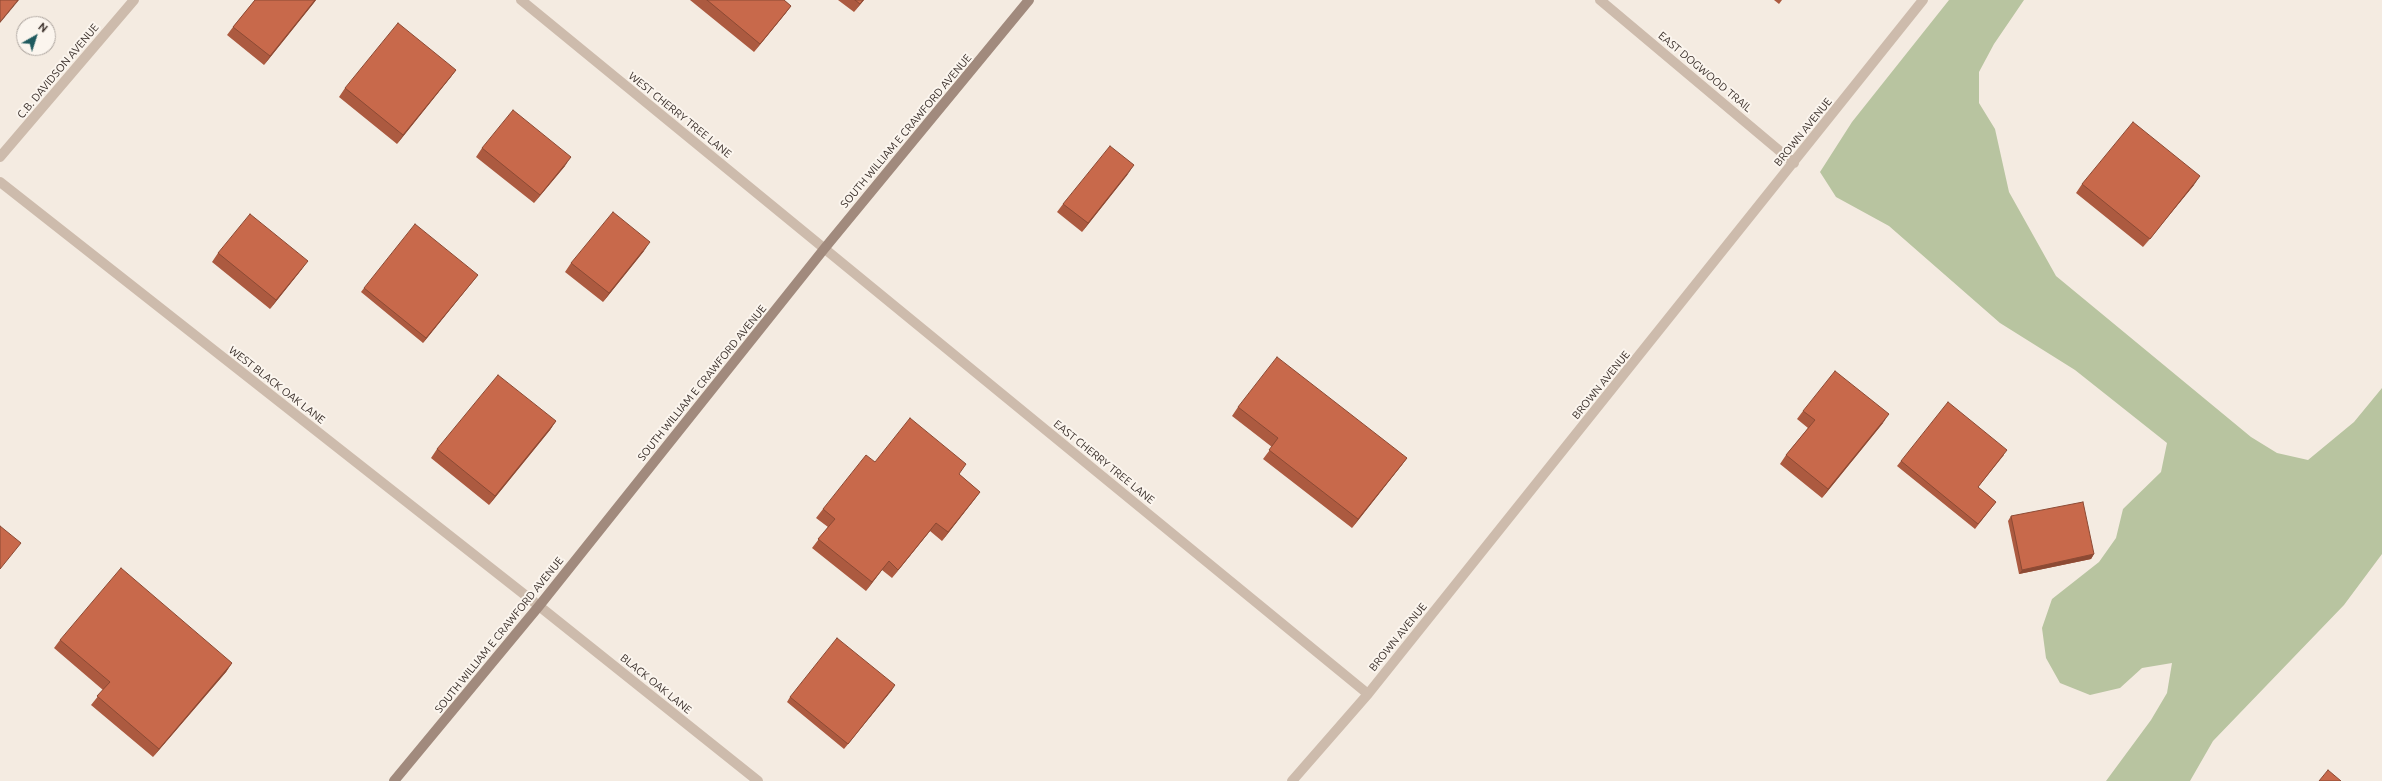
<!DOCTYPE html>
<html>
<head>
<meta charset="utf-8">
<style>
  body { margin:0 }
  #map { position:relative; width:2382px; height:781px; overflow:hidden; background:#f4ebe1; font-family:Ubuntu,sans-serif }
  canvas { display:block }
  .north { position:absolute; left:16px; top:16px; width:40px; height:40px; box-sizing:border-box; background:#fbf5ee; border:1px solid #aea6a0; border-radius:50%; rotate:39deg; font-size:11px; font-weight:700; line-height:16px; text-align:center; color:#3b302b }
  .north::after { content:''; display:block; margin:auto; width:14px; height:18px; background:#1f5a5e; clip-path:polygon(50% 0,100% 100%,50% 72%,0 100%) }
</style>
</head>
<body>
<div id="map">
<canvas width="2382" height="781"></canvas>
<div class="north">N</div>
</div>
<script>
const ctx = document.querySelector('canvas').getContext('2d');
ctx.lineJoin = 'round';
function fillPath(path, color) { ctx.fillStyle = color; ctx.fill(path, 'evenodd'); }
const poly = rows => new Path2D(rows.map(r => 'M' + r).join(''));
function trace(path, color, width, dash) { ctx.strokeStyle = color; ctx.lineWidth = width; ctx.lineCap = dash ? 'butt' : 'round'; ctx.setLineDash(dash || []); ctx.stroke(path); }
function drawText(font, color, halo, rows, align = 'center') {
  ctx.font = font + ' Ubuntu,sans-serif'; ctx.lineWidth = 4; ctx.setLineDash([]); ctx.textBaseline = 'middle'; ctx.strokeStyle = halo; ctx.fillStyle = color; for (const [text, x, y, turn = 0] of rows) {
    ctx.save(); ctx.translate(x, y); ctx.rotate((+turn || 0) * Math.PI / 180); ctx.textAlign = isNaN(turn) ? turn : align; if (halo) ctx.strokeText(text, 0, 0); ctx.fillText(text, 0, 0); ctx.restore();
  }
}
const green = poly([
  [1949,0,2024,0,1994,44,1979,72,1979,103,1995,129,2009,192,2056,276,2251,437,2277,453,2308,460,2354,422,2382,388,2382,554,2344,605,2213,741,2190,781,2106,781,2151,720,2167,693,2172,663,2142,668,2120,688,2090,695,2060,683,2046,658,2042,628,2052,599,2099,562,2116,538,2123,509,2161,472,2167,443,2075,370,2000,323,1889,226,1836,197,1820,172,1852,122]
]);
const street = poly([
  [521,0,1368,694],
  [1600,0,1794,163],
  [0,157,134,0],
  [0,182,539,606,758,781],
  [1292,781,1368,694,1923,0]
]);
const secondary = poly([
  [394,781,539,606,824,249,1029,0]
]);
const wall = poly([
  [255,0,316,0,264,65,227,35,233,27],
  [690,0,784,0,791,6,785,14,754,52],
  [838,0,864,0,854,12],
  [1774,0,1782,0,1779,4],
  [456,70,450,78,397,144,339,97,345,88],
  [482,148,565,166,534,203,476,157],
  [1128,174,1082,232,1057,212,1063,204],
  [2082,184,2194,185,2143,247,2076,193],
  [644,251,603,302,565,272,571,263],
  [218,253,302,269,270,309,212,262],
  [478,275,423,343,361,292,364,288],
  [1238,407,1407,458,1401,466,1352,528,1263,459,1272,447,1232,416],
  [1803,411,1883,423,1822,498,1780,464,1786,455,1808,428,1797,419],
  [556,421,550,430,489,505,431,458,437,449],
  [2004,455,1978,487,1996,502,1975,529,1897,466,1901,461],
  [875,462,959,474,980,492,974,500,942,541,930,531,892,578,882,570,866,591,812,548,828,527,816,518,823,509],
  [2011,516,2094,554,2091,559,2019,574,2008,521],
  [60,640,232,663,226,672,153,757,91,705,103,690,54,648],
  [892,690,844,749,787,702,790,697]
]);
const shadedWall = poly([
  [18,0,19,0,0,23,0,22],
  [315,0,316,0,313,4,264,65,270,56],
  [863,0,864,0,854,12],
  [791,6,785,14,754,52,760,44],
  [456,70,450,78,397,144,403,135],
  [571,157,565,166,534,203,540,195],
  [1134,165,1128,174,1082,232,1088,223],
  [2200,176,2194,185,2143,247,2150,239],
  [650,242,644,251,603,302,609,293],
  [308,261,302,269,270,309,276,300],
  [478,275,474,280,423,343,426,338],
  [1889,414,1883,423,1822,498,1828,489],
  [556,421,550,430,489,505,495,496],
  [1407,458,1401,466,1352,528,1358,519],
  [980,492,974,500,942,541,948,532],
  [936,523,930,531,892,578,898,570],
  [2094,554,2091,559,2019,574,2022,570],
  [889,561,882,570,866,591,872,582],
  [232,663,226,672,153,757,159,749],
  [895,685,892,690,844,749,848,744]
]);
const building = poly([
  [0,0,18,0,0,22,0,0],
  [255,0,315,0,270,56,233,27,255,0],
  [707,0,784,0,791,6,760,44,707,0],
  [855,0,863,0,860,4,855,0],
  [398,23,456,70,403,135,345,88,398,23],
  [513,110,571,157,540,195,482,148,513,110],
  [2133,122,2200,176,2150,239,2082,184,2133,122],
  [1110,146,1134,165,1088,223,1063,204,1110,146],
  [613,212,650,242,609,293,571,263,613,212],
  [250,214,308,261,276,300,218,253,250,214],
  [415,224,478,275,426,338,364,288,415,224],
  [1277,357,1407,458,1358,519,1269,450,1278,438,1238,407,1277,357],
  [1835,371,1889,414,1828,489,1786,455,1815,420,1803,411,1835,371],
  [498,375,556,421,495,496,437,449,498,375],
  [1948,402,2007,450,1978,487,1996,502,1978,524,1901,461,1948,402],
  [910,418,966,464,959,474,980,492,948,532,936,523,898,570,889,561,872,582,818,539,835,519,823,509,866,455,875,462,910,418],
  [2083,502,2094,554,2022,570,2011,516,2083,502],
  [0,526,21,543,0,569,0,526],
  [121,568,232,663,159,749,97,696,110,682,60,640,121,568],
  [837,638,895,685,848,744,790,697,837,638],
  [2328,770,2341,781,2319,781,2328,770]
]);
const streetNames = [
  ["C.B. DAVIDSON AVENUE",58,71,-50],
  ["EAST DOGWOOD TRAIL",1705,72,40],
  ["WEST CHERRY TREE LANE",680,115,39],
  ["SOUTH WILLIAM E CRAWFORD AVENUE",906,131,-50],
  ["BROWN AVENUE",1803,132,-51],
  ["SOUTH WILLIAM E CRAWFORD AVENUE",702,383,-51],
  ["WEST BLACK OAK LANE",277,385,38],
  ["BROWN AVENUE",1601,385,-51],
  ["EAST CHERRY TREE LANE",1104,462,39],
  ["SOUTH WILLIAM E CRAWFORD AVENUE",499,635,-51],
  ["BROWN AVENUE",1398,637,-51],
  ["BLACK OAK LANE",656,684,39]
];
fillPath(green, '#b8c4a0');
trace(street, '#cdbbac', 10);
trace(secondary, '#a18a7d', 10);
fillPath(wall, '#ac5a40');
fillPath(shadedWall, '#8c4a34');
fillPath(building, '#c8694b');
trace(building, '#8c4a34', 1);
drawText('11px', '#3b302b', '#fbf5ee', streetNames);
</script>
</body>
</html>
